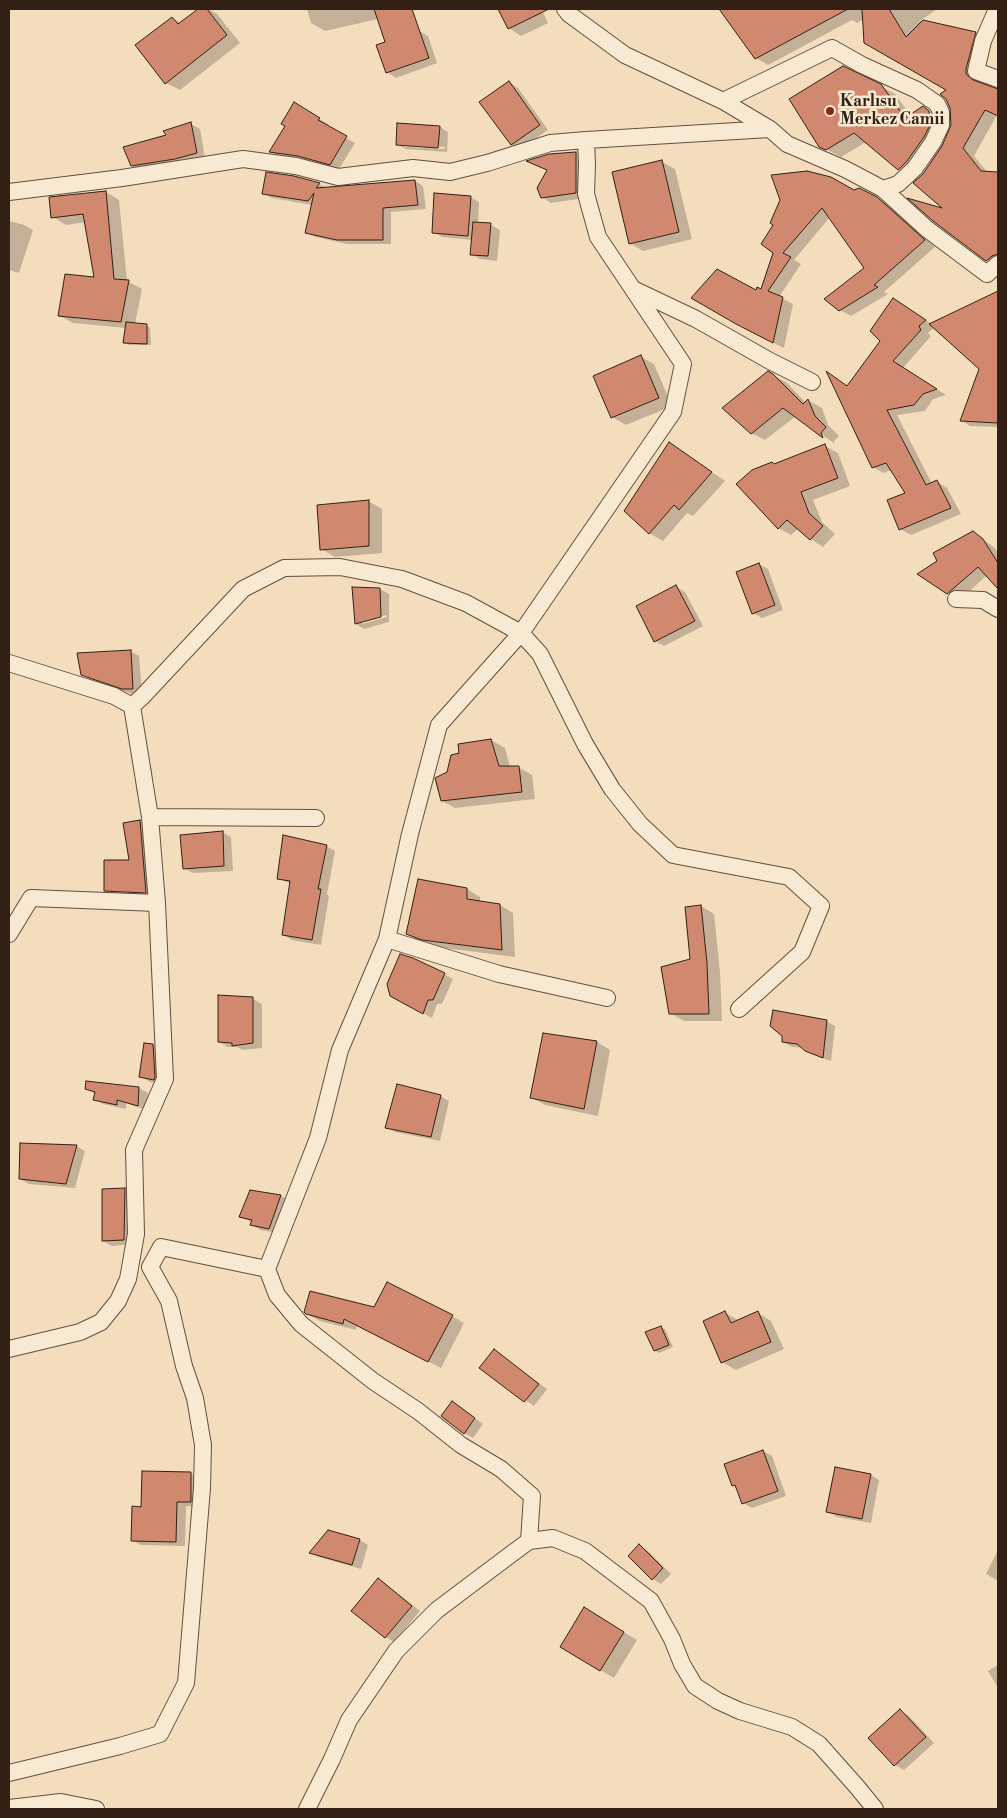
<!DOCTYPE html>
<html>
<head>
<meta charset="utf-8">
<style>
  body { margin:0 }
  #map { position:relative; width:1007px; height:1818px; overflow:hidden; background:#f4ddbc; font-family:"Libre Bodoni",serif }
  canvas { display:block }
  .frame { position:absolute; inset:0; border:10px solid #332015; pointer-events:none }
</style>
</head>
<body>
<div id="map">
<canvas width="1007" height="1818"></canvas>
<div class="frame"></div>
</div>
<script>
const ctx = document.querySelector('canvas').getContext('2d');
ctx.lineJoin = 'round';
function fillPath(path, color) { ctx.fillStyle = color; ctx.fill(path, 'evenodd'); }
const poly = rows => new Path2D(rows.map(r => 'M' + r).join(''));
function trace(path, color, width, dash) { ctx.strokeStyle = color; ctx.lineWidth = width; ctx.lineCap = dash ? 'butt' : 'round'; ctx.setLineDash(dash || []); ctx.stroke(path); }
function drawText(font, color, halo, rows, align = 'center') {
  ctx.font = font + ' "Libre Bodoni",serif'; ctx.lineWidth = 5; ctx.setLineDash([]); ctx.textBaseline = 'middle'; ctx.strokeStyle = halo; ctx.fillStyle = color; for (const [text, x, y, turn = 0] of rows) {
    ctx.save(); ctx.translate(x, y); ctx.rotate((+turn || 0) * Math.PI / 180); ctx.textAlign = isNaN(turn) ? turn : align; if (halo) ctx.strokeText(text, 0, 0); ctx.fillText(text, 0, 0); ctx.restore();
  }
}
const shadow = poly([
  [200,9,208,9,217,14,240,43,180,90,166,83,172,18,181,23],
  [307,9,396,9,397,11,419,31,428,36,437,63,396,78,387,72,386,43,378,19,325,31,311,23],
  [499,9,541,9,548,23,521,36,509,28],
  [720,9,937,9,920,21,975,34,987,40,977,82,998,91,998,113,974,156,998,185,998,266,987,260,947,211,924,175,943,147,952,126,948,90,864,19,857,23,852,20,768,65,756,58],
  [509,82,518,88,548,130,520,149,511,144],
  [880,86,895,94,911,116,923,108,937,116,913,178,899,169,866,142,841,157,820,146],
  [294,104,328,124,326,126,355,143,339,169,308,161,280,157,271,152,287,126],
  [191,124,200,129,205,158,141,171,132,166,168,136],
  [440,127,448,132,447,152,406,149,397,144],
  [404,144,445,147,445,149,404,147],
  [576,153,585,158,585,198,551,203,542,197,548,170,529,162,549,155],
  [662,162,675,169,692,239,643,251,630,243],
  [415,181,423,186,426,209,391,212,391,244,347,244,315,237,306,232,312,205,272,198,263,193,319,184,327,188],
  [106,192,119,200,127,281,142,289,135,324,146,325,150,328,151,345,129,345,125,343,126,328,73,323,60,316,96,278,86,222,66,225,53,217],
  [854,192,877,198,888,205,935,247,884,292,888,294,851,316,840,310,866,268,830,217,794,260,801,264,779,297,793,304,784,348,748,330,693,298,762,290,774,253,774,225],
  [470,197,479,202,478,224,491,225,500,230,497,261,480,259,471,254,472,240,442,237,433,232],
  [9,221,24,225,33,230,19,273,9,270],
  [998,292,998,427,970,426,962,421,981,368,935,327,928,333,931,336,903,368,946,395,933,399,925,411,897,415,932,484,937,482,947,488,961,514,911,535,900,529,907,494,892,470,883,473,873,467,829,374,848,387,882,341,894,299,932,324],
  [641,357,654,364,672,406,626,425,612,417],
  [769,373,787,383,806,403,809,401,822,408,828,425,839,436,834,441,835,444,796,416,765,440,751,433],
  [670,444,725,481,693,516,687,513,663,541,649,533],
  [825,446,838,453,850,486,813,500,822,522,835,534,823,547,811,539,798,529,791,535,778,528,775,465],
  [368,501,382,509,382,553,335,557,321,549],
  [973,533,994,547,998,553,998,587,987,575,960,600,948,593,938,562],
  [759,564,768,569,783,610,762,618,753,613],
  [676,587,685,592,703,626,664,646,655,641],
  [353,588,380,589,389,594,389,622,364,629,356,624],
  [386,615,387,617,362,624,362,621],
  [130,651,139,656,142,693,132,694,91,680,82,674],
  [491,740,505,748,510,767,518,767,532,775,535,799,455,808,442,801,448,773],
  [140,821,149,826,155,897,114,895,105,890,130,862],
  [222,832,231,837,233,871,193,873,184,868],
  [326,846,335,851,327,894,329,896,321,945,292,940,283,935,291,884,278,878],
  [467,889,480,897,480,903,500,905,513,913,515,957,437,947,421,942,408,934],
  [701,906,714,914,720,972,722,1021,684,1021,670,1013,692,960],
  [444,974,453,979,442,1004,437,1004,432,1018,401,1001],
  [253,999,262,1004,262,1048,243,1050,237,1047,228,1047,219,1042],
  [826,1021,835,1026,831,1061,815,1055,804,1048,792,1047,783,1042],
  [544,1035,597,1042,610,1050,598,1116,545,1105,531,1097],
  [153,1045,162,1050,163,1084,150,1082,141,1077],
  [87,1082,139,1088,148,1093,146,1110,126,1103,126,1109,103,1104,95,1099,96,1094,86,1088],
  [440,1096,449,1101,440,1141,395,1132,386,1127],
  [76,1146,85,1151,75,1188,29,1184,20,1179],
  [125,1189,133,1194,133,1244,112,1246,103,1241],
  [251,1191,281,1196,290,1201,278,1233,260,1230,252,1225,252,1222,240,1217],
  [375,1308,452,1316,464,1323,441,1368,357,1325,356,1330,320,1321,307,1314],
  [725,1313,740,1321,758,1313,771,1321,784,1349,736,1370,722,1362],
  [661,1327,665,1329,673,1347,659,1353,655,1351],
  [494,1351,547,1389,534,1406,481,1368],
  [461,1408,483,1424,473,1438,464,1433],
  [763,1451,772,1456,786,1496,752,1508,743,1503,737,1487,733,1485],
  [143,1472,191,1473,200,1479,199,1507,186,1506,185,1546,141,1545,132,1540,143,1508],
  [871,1475,879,1480,871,1523,837,1517,828,1512],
  [360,1540,368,1545,361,1569,319,1557,310,1552],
  [640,1546,648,1551,671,1574,661,1584,653,1579],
  [998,1550,998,1581,986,1574],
  [379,1580,387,1585,420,1611,394,1642,386,1637],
  [585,1609,637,1640,614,1678,600,1670],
  [998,1665,998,1688,988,1671],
  [900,1711,909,1716,934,1743,904,1770,895,1765]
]);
const building = poly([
  [198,9,207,9,227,35,165,84,135,45,172,17,178,24,198,9],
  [374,9,412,9,429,58,386,73,376,45,385,42,374,9],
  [498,9,549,9,508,29,498,9],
  [719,9,848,9,755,59,719,9],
  [862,9,889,9,906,37,923,20,976,32,966,69,966,74,973,80,998,89,998,116,985,110,963,148,981,171,998,172,998,254,992,256,986,261,933,221,907,198,942,208,913,183,923,174,942,146,951,125,950,108,946,99,940,94,946,90,864,43,862,9],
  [843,66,881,84,905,118,923,106,929,111,931,123,924,137,907,161,898,170,854,133,826,150,819,147,789,99,843,66],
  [509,81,540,125,511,145,479,102,509,81],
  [294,102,320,118,318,120,347,136,330,165,298,156,269,152,285,126,281,124,294,102],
  [191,122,197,153,175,159,131,166,123,147,166,135,163,131,191,122],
  [397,123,440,126,438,148,396,145,397,123],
  [576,152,576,193,541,198,537,188,547,170,526,161,549,154,576,152],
  [662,160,679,232,629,244,612,172,662,160],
  [807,171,831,177,854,190,859,188,877,197,925,240,874,285,878,287,839,311,824,299,864,268,822,208,783,253,791,257,768,291,783,297,773,343,736,324,691,298,717,269,756,290,757,287,761,289,773,253,761,244,773,225,770,223,780,200,771,175,807,171],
  [266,172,294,176,320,183,316,188,415,180,418,205,383,208,383,240,337,240,305,233,314,193,308,201,262,194,266,172],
  [106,191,114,279,129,280,121,322,58,316,65,274,94,277,83,214,51,218,49,197,106,191],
  [434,193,471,196,468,236,432,233,434,193],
  [473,222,491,223,488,256,470,255,473,222],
  [998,291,998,423,960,421,979,369,929,324,998,291],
  [893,298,926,320,919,326,921,330,893,361,937,389,923,394,914,405,887,410,926,485,937,480,951,508,899,530,887,500,905,493,886,463,872,468,826,371,847,386,880,341,870,331,893,298],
  [126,322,147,324,147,344,123,343,126,322],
  [641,355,659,398,611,418,593,376,641,355],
  [768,371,773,374,803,404,808,399,815,416,826,427,821,433,823,438,783,408,751,434,722,408,768,371],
  [669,442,712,472,679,510,674,505,649,534,624,511,669,442],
  [825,444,838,478,801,492,809,513,823,526,810,540,787,520,778,529,736,484,752,470,772,462,774,464,825,444],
  [369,500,369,546,320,550,317,505,369,500],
  [973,531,983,539,998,563,998,589,978,567,947,594,917,574,937,561,933,553,973,531],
  [759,563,775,605,752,614,736,572,759,563],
  [676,585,695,621,654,642,636,606,676,585],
  [352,587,380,588,381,617,355,624,352,587],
  [131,650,133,689,122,689,81,675,77,653,131,650],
  [491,739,499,766,519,766,522,792,441,801,435,778,447,772,451,755,459,753,458,744,491,739],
  [140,820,146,893,104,891,104,860,129,860,123,823,140,820],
  [223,831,224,866,183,869,180,835,223,831],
  [283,835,327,845,318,889,321,889,312,940,282,935,290,881,277,879,283,835],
  [418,879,467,888,467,899,500,904,502,950,422,940,406,934,418,879],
  [701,905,707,963,709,1014,669,1014,661,967,690,959,685,907,701,905],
  [400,954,413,958,445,973,433,1000,428,1000,423,1014,390,996,387,984,400,954],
  [218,995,253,997,253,1043,232,1046,232,1043,218,1042,218,995],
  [773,1010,827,1020,823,1058,805,1051,797,1044,782,1042,782,1036,770,1026,773,1010],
  [543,1033,597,1041,584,1109,530,1098,543,1033],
  [144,1043,153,1044,155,1077,154,1080,139,1077,144,1043],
  [86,1081,139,1087,138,1106,117,1100,117,1105,93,1100,95,1092,85,1089,86,1081],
  [397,1084,441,1095,431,1137,385,1128,397,1084],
  [20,1143,77,1145,66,1184,19,1179,20,1143],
  [125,1188,124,1240,102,1241,102,1189,125,1188],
  [250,1190,281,1195,269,1229,250,1225,252,1220,239,1217,250,1190],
  [387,1282,453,1315,428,1362,344,1319,343,1324,306,1314,304,1312,310,1291,374,1307,387,1282],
  [725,1311,731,1323,758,1311,771,1342,721,1363,703,1321,725,1311],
  [661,1326,669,1345,654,1351,645,1332,661,1326],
  [494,1349,539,1384,524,1402,479,1368,494,1349],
  [452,1401,475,1418,464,1434,441,1416,452,1401],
  [763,1450,778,1491,742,1504,735,1485,732,1486,724,1464,763,1450],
  [835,1467,871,1474,862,1519,826,1512,835,1467],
  [142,1471,191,1472,191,1502,177,1502,176,1542,131,1541,132,1506,141,1507,142,1471],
  [328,1530,360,1539,352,1565,309,1553,328,1530],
  [639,1544,663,1568,652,1580,628,1556,639,1544],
  [378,1578,412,1606,385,1638,351,1611,378,1578],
  [584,1607,624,1632,600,1671,560,1647,584,1607],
  [900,1709,926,1737,894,1766,868,1738,900,1709]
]);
const minor = poly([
  [565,9,569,14,625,55,723,101,770,129,787,144,845,169,883,189,898,184,915,168,933,142,941,125,941,112,937,104,917,90,862,65,832,48,723,101],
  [997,9,983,41,976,71,998,79],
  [883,189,927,229,987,274,998,264],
  [9,192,122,178,243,159,296,166,338,177,413,168,450,172,487,163,550,143,586,140],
  [635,290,696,319,770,361,812,382],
  [956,599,983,600,998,609],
  [9,663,114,696,132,706],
  [132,706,142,697,243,589,284,568,340,567,402,579,466,603,521,633,540,654,585,744,612,789,640,824,673,855,789,877,821,906,802,952,739,1009],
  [150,817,316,818],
  [9,934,31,898,157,903],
  [387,939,340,1050,318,1138,267,1269,277,1295,301,1324,373,1381,418,1411,461,1445,501,1469,532,1496,529,1541],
  [607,998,499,974,387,939,410,834,439,725,521,633,673,412,683,364,598,237,586,194,587,164,586,140,770,129],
  [9,1349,80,1332,101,1322,118,1301,128,1279,136,1234,134,1150,165,1079,157,903,150,817,132,706],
  [9,1773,120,1746,160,1734,186,1683,202,1488,203,1445,195,1398,184,1366,169,1301,150,1267,161,1247,267,1269],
  [9,1808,61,1802,96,1809],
  [307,1809,332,1759,349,1720,396,1651,437,1610,510,1555,529,1541,553,1538,585,1551,651,1601,672,1639,682,1664,695,1686,718,1701,740,1711,792,1727,819,1744,858,1788,875,1809]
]);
const markers = [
  [830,111,5,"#8f2418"]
];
const poiNames = [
  ["Karlısu",840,102],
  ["Merkez Camii",840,120]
];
fillPath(shadow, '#0003');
fillPath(building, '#d0896f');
trace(building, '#332015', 1);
trace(minor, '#634f3f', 18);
trace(minor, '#f8e9d3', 16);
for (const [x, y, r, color] of markers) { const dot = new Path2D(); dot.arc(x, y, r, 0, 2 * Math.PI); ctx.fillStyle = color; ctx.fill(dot); trace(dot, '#f8e9d3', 2); }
drawText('bold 16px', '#332015', '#f8e9d3', poiNames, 'left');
</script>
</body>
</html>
